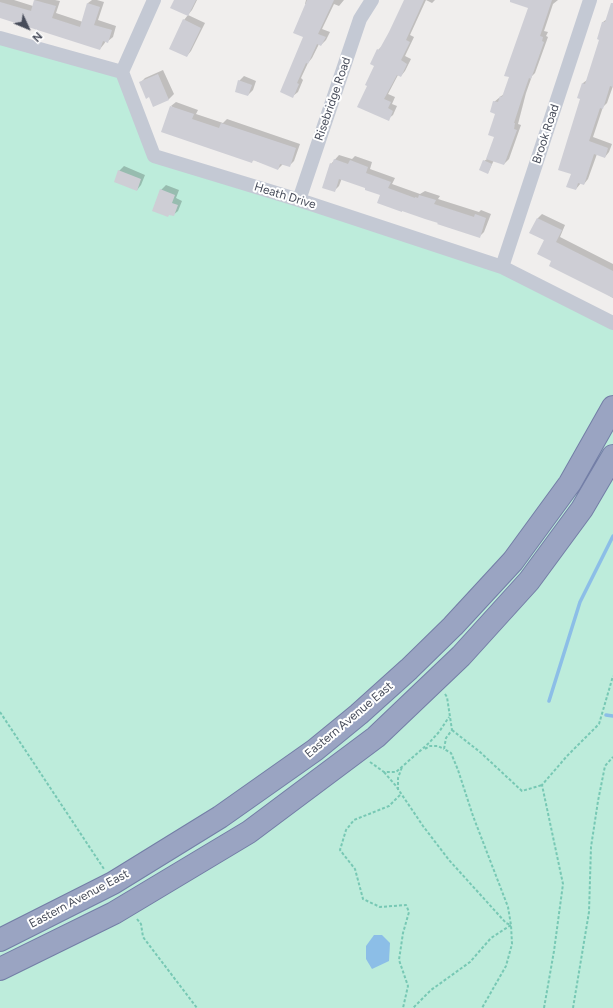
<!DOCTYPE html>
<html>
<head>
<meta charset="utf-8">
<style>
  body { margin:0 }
  #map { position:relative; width:613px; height:1008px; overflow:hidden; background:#f0eeed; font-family:Figtree,sans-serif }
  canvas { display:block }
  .north { position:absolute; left:8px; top:8px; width:40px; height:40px; -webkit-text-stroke:3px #fff; paint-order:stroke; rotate:134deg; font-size:11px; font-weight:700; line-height:16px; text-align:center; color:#474c5a }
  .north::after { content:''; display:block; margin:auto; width:14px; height:18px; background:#474c5a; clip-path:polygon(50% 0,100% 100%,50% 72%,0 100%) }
</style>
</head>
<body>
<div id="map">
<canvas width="613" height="1008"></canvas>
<div class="north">N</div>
</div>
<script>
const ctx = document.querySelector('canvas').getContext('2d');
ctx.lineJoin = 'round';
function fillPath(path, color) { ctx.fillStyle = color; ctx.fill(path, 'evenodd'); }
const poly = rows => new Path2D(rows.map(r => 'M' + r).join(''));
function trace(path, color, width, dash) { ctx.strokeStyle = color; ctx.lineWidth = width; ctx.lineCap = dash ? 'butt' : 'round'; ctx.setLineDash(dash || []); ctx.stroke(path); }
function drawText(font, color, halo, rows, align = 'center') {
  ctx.font = font + ' Figtree,sans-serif'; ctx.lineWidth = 4; ctx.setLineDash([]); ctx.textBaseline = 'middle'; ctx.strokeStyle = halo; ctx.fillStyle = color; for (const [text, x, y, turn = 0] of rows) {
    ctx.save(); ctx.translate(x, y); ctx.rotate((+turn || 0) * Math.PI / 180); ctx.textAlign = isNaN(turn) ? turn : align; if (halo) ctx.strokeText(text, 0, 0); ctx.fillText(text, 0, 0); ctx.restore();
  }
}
const green = poly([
  [0,38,122,72,155,156,502,267,613,323,613,1008,0,1008]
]);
const water = poly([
  [374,935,382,935,390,943,389,961,372,969,366,959,366,946]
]);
const shadow = poly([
  [0,0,14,0,33,6,35,0,55,0,60,1,56,13,83,22,88,3,92,0,97,0,104,2,98,20,116,26,113,37,108,41,106,41,104,44,100,49,0,17],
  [175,0,197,0,192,10,188,15],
  [306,0,344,0,339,6,334,4,322,29,330,32,326,40,321,45,319,44,312,58,308,63,301,78,303,80,298,92,293,96,304,37,307,4,305,4],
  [406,0,435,0,432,3,426,0,410,35,414,37,405,56,411,59,405,71,401,76,398,75,388,94,395,97,392,104,397,106,393,115,388,119,368,85,375,65,378,50,383,45],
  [529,0,558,0,553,4,544,31,548,32,546,36,548,37,535,73,532,76,526,93,518,124,521,125,509,159,504,164,494,160,488,173,484,161,487,159,495,136,497,113,494,102,505,93,529,7],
  [188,15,205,23,191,51,187,56,184,20],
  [607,19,613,86,607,103,603,107,593,137,612,144,609,152,605,157,597,154,588,179,584,184,581,183,576,189,572,173,583,83,587,80,600,39,603,22],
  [163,70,174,94,169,99,154,106,150,96,140,83,145,78],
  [244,76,256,81,253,90,248,95,239,81],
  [176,102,198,110,196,114,223,123,227,119,300,144,294,161,289,166,283,164,278,169,254,160,251,162,171,106],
  [339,155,352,159,355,156,372,162,370,169,395,178,392,184,420,194,425,191,440,196,438,199,479,212,481,210,491,214,484,232,480,236,439,223,367,187,342,178,339,186,334,191,331,164],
  [124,166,145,175,141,185,137,190,119,171],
  [166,185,179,190,176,198,182,201,178,211,173,215,169,214,161,190],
  [542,214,565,225,560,237,613,264,613,298,553,260,545,240,531,233,538,218]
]);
const stream = poly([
  [549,701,580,602,613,536],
  [606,715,613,716]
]);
const building = poly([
  [34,0,56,6,52,18,80,27,87,3,100,7,94,25,112,30,108,43,103,41,100,50,0,18,0,2,31,11],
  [174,0,196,0,188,16,170,8],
  [307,0,334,0,318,34,326,37,321,46,317,44,308,64,306,63,297,83,299,84,293,98,280,92,303,37,293,33],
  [404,0,424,0,406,40,410,42,401,60,407,64,401,77,397,75,384,99,391,102,388,108,393,111,389,121,357,107,367,86,365,85,374,66,370,64,377,49,379,50,389,32],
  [510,0,552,0,540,36,543,37,542,41,544,42,531,79,529,78,522,98,514,123,515,123,514,129,517,130,504,165,486,159,494,137,488,135,495,114,490,112,493,101,498,102,500,96,502,97,509,77,504,76,528,8,510,2],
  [611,3,613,3,613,87,610,86,603,109,600,108,589,141,608,148,605,158,594,154,584,185,578,183,576,190,566,187,571,174,558,170,580,99,577,98,582,83,585,84,599,40,597,39,602,22,605,22],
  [183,19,201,28,187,57,169,49],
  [158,74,169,100,153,107,149,97,146,99,139,82],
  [238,80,252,85,248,96,235,92],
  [170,106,194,114,192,119,219,128,221,123,296,148,290,167,280,164,278,170,253,160,252,163,161,132],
  [334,159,348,164,350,160,368,167,366,173,391,182,388,188,415,198,415,197,418,198,419,195,436,200,434,204,474,217,475,214,486,218,480,238,437,224,438,223,425,219,402,211,402,212,377,203,380,195,365,190,365,188,339,179,335,192,322,188,330,163,332,164],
  [483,160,492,164,488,174,479,170],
  [118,170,141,179,137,191,114,182],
  [160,189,175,195,172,203,178,205,174,216,169,215,168,217,152,211],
  [537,218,562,230,556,242,613,271,613,298,549,266,551,261,537,254,544,240,529,233]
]);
const path = poly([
  [445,694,447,697,452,730,446,738,444,749,451,753,458,770,473,816,508,907,511,925,512,944,506,966,482,1008],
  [0,712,104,869],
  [452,730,480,752,522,791,542,785],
  [425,749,430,746,438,746,444,749],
  [370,762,384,772,396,772,429,743,439,732,449,717],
  [384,772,396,786,423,826,449,860,506,923,511,925,491,938,470,962,431,990,413,1008],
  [398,790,398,778,402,767],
  [400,795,389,806,354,820,346,830,340,850,355,869,363,899,380,907,406,905,409,912,403,933,399,960,408,986,403,1008],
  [137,919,141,924,143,937,197,1008],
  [544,1008,554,951,563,884,542,785,567,756,599,724,613,676],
  [573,1008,589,912,591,847,598,801,605,766,613,757]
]);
const minor = poly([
  [0,38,122,72,154,156,299,200,502,267,613,323],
  [122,72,154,0],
  [299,200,360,19,372,0],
  [502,267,590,0]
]);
const trunk = poly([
  [0,940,113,883,220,817,315,750,359,714,409,669,453,626,513,561,570,483,613,407],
  [0,969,114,913,249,832,376,737,461,656,529,581,582,509,613,456]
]);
const streetNames = [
  ["Risebridge Road",333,99,-71],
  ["Brook Road",546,134,-72],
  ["Heath Drive",285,196,17],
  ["Eastern Avenue East",349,720,-40],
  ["Eastern Avenue East",79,899,-28]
];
fillPath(green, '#bdecdb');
fillPath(water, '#8cbee7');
fillPath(shadow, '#0003');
trace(stream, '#8cbee7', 3.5);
fillPath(building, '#ceced5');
trace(trunk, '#737ea6', 24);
trace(path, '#77c8b4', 2, [3, 2]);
trace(minor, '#c4c9d4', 14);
trace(trunk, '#9aa4c2', 22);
drawText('12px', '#474c5a', '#fff', streetNames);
</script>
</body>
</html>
